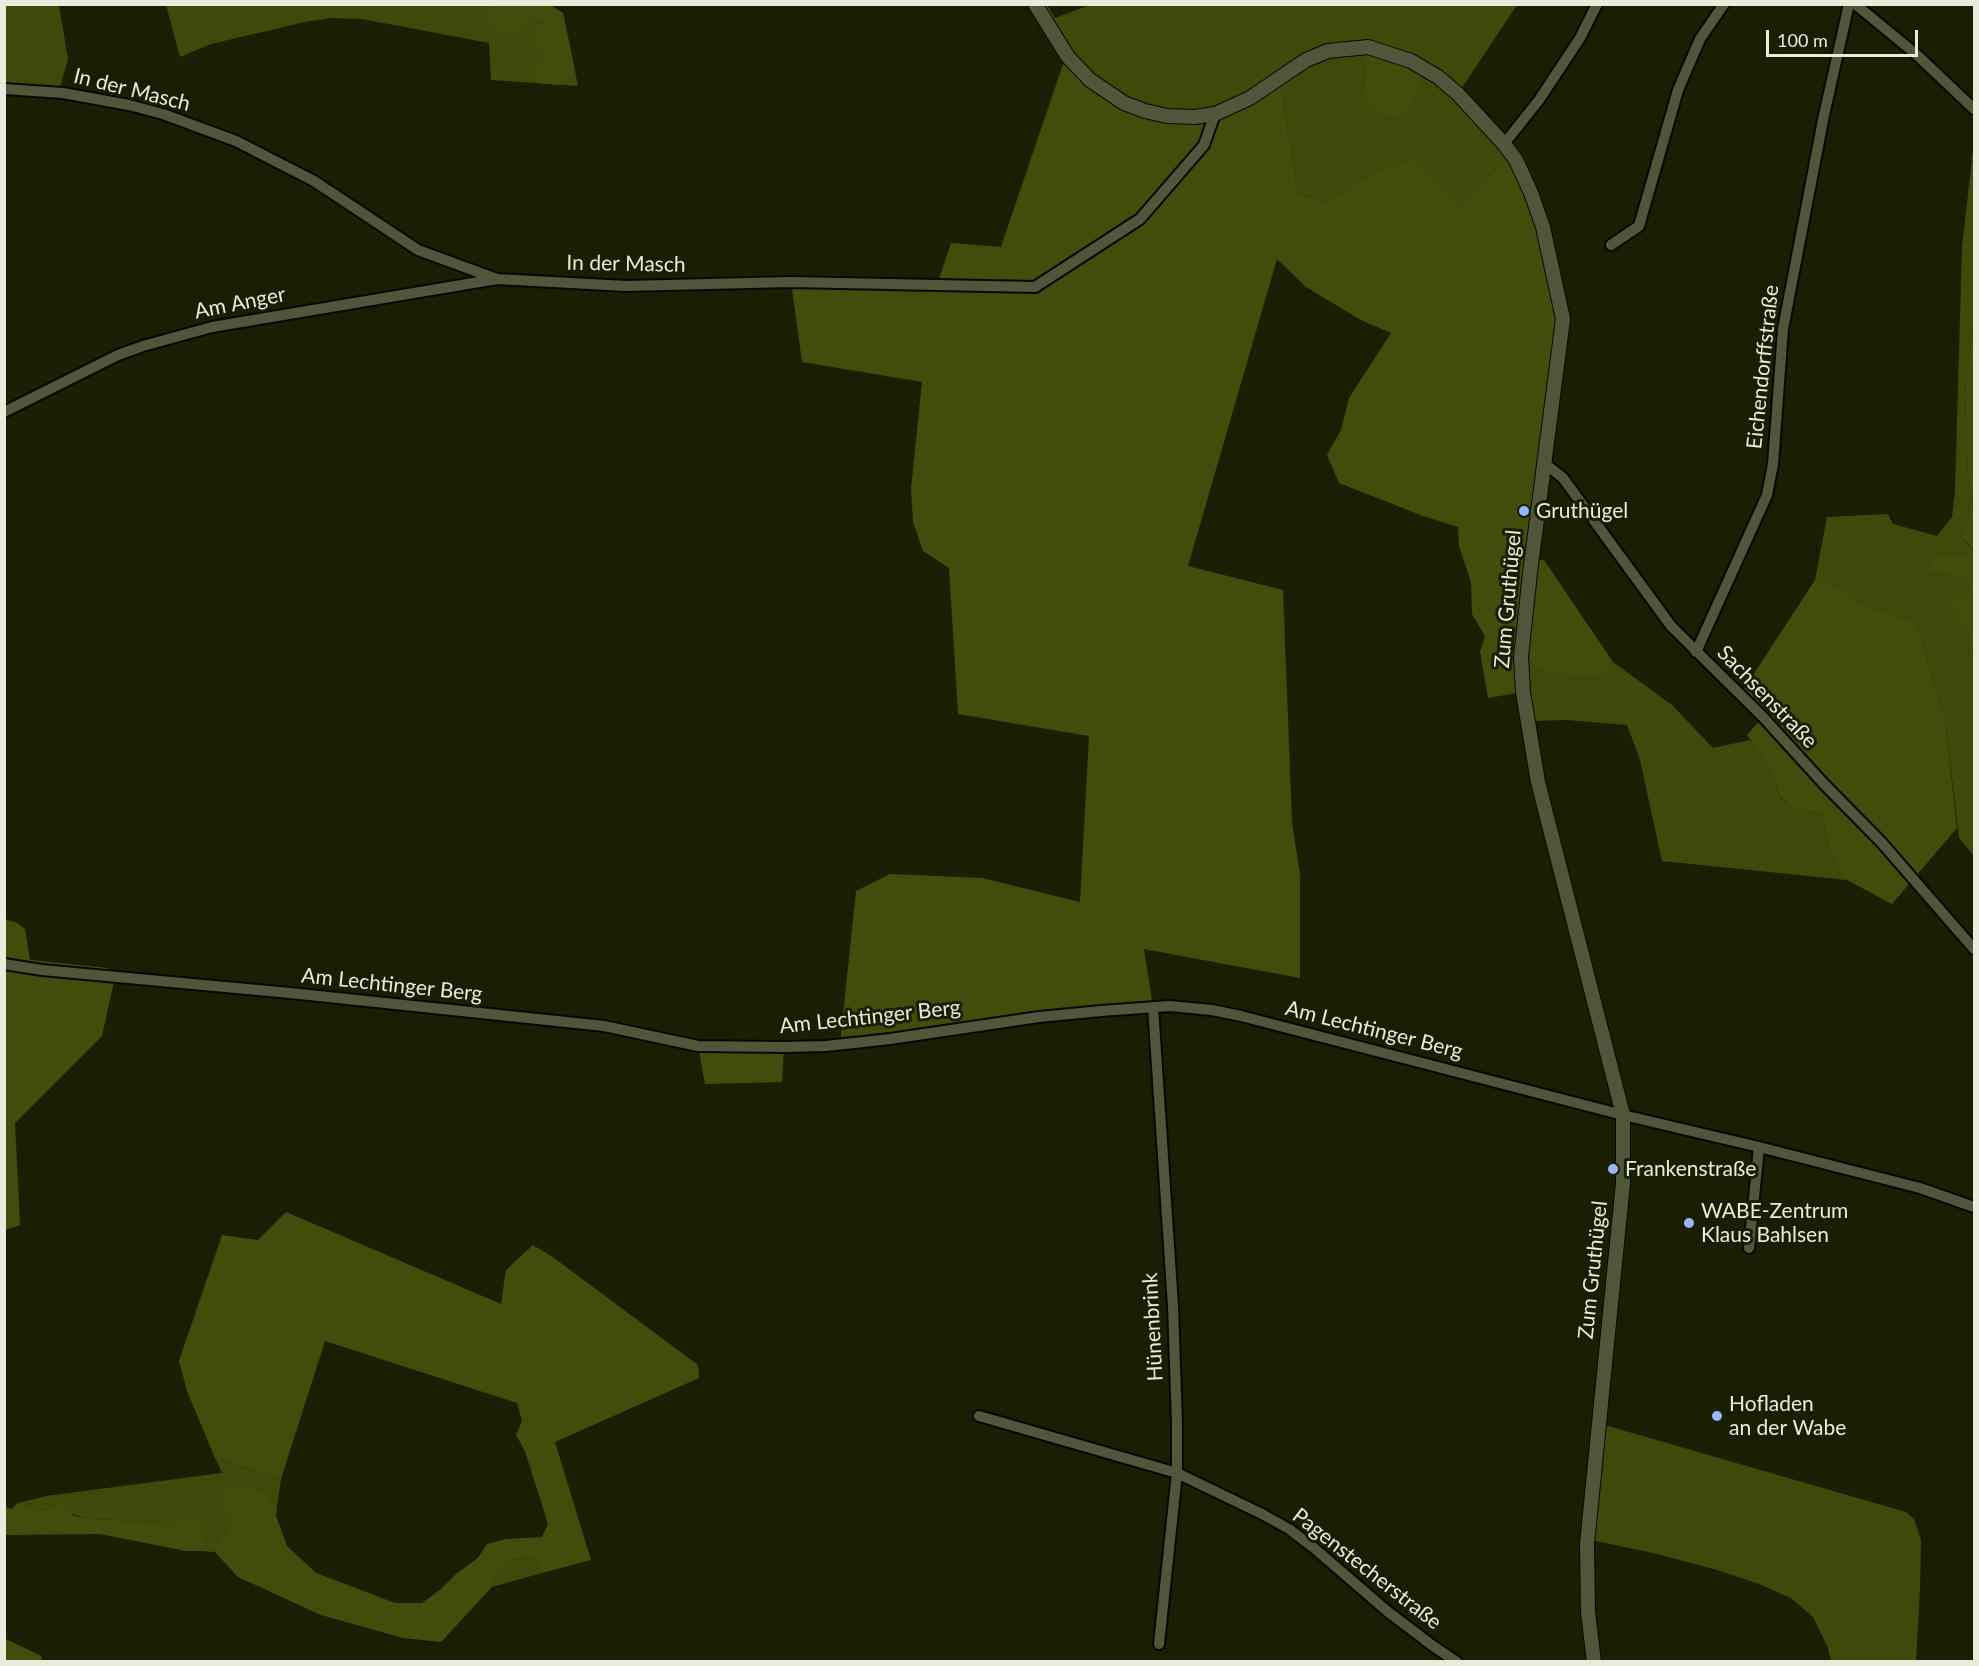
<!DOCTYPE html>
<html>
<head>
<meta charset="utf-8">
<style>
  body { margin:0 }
  #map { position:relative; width:1979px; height:1666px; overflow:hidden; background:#1a1f04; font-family:Lato,sans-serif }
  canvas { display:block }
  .frame { position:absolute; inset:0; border:6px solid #e7ecdb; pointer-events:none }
  .scale { position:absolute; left:1766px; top:30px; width:152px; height:27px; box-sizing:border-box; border:3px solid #e7ecdb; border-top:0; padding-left:8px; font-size:18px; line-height:21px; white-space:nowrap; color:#e7ecdb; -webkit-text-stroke:4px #1a1f04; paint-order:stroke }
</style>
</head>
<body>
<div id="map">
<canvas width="1979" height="1666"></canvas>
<div class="frame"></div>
<div class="scale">100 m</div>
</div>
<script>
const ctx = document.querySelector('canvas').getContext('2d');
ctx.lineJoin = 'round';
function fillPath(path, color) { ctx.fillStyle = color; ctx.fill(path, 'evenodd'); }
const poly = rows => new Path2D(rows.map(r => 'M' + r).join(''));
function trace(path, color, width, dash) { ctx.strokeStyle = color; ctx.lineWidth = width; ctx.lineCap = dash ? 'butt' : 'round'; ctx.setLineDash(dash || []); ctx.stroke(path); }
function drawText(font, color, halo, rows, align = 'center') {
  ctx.font = font + ' Lato,sans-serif'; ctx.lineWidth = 6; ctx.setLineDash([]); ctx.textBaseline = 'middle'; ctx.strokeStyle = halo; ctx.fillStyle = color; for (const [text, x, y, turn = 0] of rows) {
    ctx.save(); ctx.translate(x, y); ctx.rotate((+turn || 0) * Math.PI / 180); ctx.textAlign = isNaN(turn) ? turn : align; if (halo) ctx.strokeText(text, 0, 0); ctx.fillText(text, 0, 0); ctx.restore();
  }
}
const green = poly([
  [1093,4,1517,5,1458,94,1516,160,1502,161,1461,207,1376,172,1324,202,1298,193,1279,79,1215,114,1167,116,1090,80,1035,5,1047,5,1055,18],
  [1364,60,1418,89,1411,108,1403,115,1363,92,1365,78],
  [4,5,59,5,68,59,61,84,56,92,5,89],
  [166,5,550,5,563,13,578,86,491,80,489,43,362,19,331,18,305,22,211,44,180,57],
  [1974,141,1974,323,1968,362,1965,393,1968,477,1973,504,1961,537,1974,551,1963,556,1936,554,1925,571,1963,577,1973,593,1952,606,1965,625,1974,655,1974,856,1959,838,1945,720,1916,622,1859,603,1846,589,1815,580,1827,517,1888,514,1893,524,1937,536,1952,517,1955,491,1962,247],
  [1521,657,1542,670,1602,676,1613,662,1672,705,1713,748,1750,740,1770,770,1781,799,1791,807,1822,814,1829,847,1847,880,1662,861,1640,760,1627,725,1567,720,1527,721],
  [1601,1424,1906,1512,1914,1519,1921,1540,1920,1589,1916,1661,1831,1661,1828,1648,1813,1617,1791,1598,1759,1584,1717,1570,1657,1554,1592,1540],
  [215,1458,281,1479,277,1507,265,1494,239,1486,233,1523,217,1543,215,1552,200,1551,204,1546,175,1528,117,1520,87,1519,52,1507,39,1511,18,1503,46,1496,222,1473],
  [524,1558,535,1560,542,1573,492,1587,499,1572,510,1560]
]);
const forest = poly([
  [493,5,550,5,563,13,574,66,566,78,559,85,538,83,535,75,537,67,547,55,543,49,536,48,534,39,537,30,544,21,527,17,514,32,504,37,495,31,489,21,488,8],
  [1381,41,1406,49,1424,59,1418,89,1411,109,1403,115,1393,117,1379,115,1369,104,1363,92,1365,78,1364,60,1368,47],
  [1068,57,1124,103,1195,117,1279,79,1298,193,1324,202,1376,172,1416,160,1461,207,1502,161,1516,160,1531,193,1563,319,1532,559,1544,560,1613,662,1602,676,1570,675,1542,670,1521,657,1523,692,1488,698,1480,652,1485,636,1472,614,1471,582,1459,546,1458,527,1423,516,1339,483,1327,455,1341,430,1349,398,1391,333,1361,320,1306,287,1277,259,1188,566,1283,590,1292,822,1300,875,1300,978,1144,949,1153,1007,840,1044,856,891,890,874,982,878,1080,902,1089,736,958,714,949,568,923,551,913,522,911,489,922,382,802,362,791,282,937,285,951,243,1001,247,1062,67],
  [1974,323,1974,550,1961,537,1973,504,1968,477,1965,393,1968,362],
  [1974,551,1974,655,1965,625,1951,606,1972,592,1963,577,1925,571,1936,554,1963,556],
  [1815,580,1846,589,1859,603,1916,622,1945,720,1957,828,1892,904,1847,880,1829,847,1822,814,1791,807,1781,798,1770,770,1747,735,1763,717,1740,695],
  [5,919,17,923,25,929,30,960,107,968,115,977,102,1036,15,1123,20,1225,5,1230],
  [698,1046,784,1047,782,1082,705,1084],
  [286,1212,501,1304,506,1270,533,1245,554,1258,698,1365,699,1378,555,1442,591,1560,542,1573,535,1560,524,1558,510,1560,499,1572,492,1587,441,1642,403,1638,321,1615,238,1577,215,1552,217,1543,233,1523,226,1511,224,1497,226,1488,239,1486,250,1488,265,1494,277,1507,276,1516,287,1546,316,1573,395,1603,422,1603,441,1589,456,1574,478,1558,487,1544,506,1539,542,1537,548,1524,525,1451,516,1435,522,1421,517,1403,325,1341,281,1479,215,1458,187,1391,179,1361,222,1235,258,1240],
  [61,1499,72,1515,87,1519,117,1520,175,1527,181,1519,192,1520,203,1530,204,1546,200,1551,186,1551,100,1534,5,1535,5,1507,11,1509,18,1503,40,1511,52,1507],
  [4,1638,41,1656,42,1661,5,1661]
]);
const minor = poly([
  [1855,4,1917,55,1974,109],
  [4,89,63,93,129,105,163,114,236,141,314,181,418,250,497,279,626,286,791,282,1035,287,1140,219,1204,145,1215,114],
  [1504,144,1539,100,1580,38,1597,4],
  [1611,245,1639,226,1678,90,1700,39,1724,4],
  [4,412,118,355,143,346,212,327,497,279],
  [1544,463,1563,478,1671,626,1763,717,1824,784,1882,843,1974,949],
  [1696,652,1767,495,1773,464,1783,329,1824,115,1849,4],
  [4,964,42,970,290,993,604,1026,698,1046,784,1047,826,1046,890,1039,1039,1017,1101,1011,1169,1006,1212,1010,1241,1016,1623,1115,1759,1147,1920,1188,1974,1207],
  [1153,1007,1173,1306,1177,1424,1177,1473,1159,1644],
  [1749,1248,1759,1147],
  [979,1416,1177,1473,1262,1514,1289,1529,1314,1548,1387,1611,1433,1646,1457,1662]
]);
const tertiary = poly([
  [1035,4,1068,57,1090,80,1124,103,1145,111,1167,116,1195,117,1215,114,1250,98,1306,60,1328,51,1368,47,1411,61,1438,77,1458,94,1504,144,1516,160,1531,193,1543,227,1563,319,1530,573,1521,657,1523,692,1538,782,1623,1115,1623,1183,1587,1544,1588,1612,1594,1662]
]);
const markers = [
  [1524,511,6,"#97b6fd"],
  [1613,1169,6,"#97b6fd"],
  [1689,1223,6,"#97b6fd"],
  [1717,1416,6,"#97b6fd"]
];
const streetNames = [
  ["In der Masch",132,90,14],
  ["In der Masch",626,264,1],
  ["Am Anger",240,303,-11],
  ["Eichendorffstraße",1763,367,-84],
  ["Zum Gruthügel",1508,599,-85],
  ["Sachsenstraße",1767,697,46],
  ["Am Lechtinger Berg",392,985,6],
  ["Am Lechtinger Berg",870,1017,-6],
  ["Am Lechtinger Berg",1374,1030,14],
  ["Zum Gruthügel",1593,1270,-84],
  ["Hünenbrink",1153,1327,-93],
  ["Pagenstecherstraße",1367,1569,38]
];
const poiNames = [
  ["Gruthügel",1536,511],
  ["Frankenstraße",1625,1169],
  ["WABE-Zentrum",1701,1211],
  ["Klaus Bahlsen",1701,1235],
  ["Hofladen",1729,1404],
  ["an der Wabe",1729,1428]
];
fillPath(green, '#3e490a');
fillPath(forest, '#424d0b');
trace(minor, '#060900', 14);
trace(tertiary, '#060900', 16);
trace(minor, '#4f5639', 10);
trace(tertiary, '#4f5639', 14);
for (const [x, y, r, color] of markers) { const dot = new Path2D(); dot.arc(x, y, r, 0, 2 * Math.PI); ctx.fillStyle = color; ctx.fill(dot); trace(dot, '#1a1f04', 2); }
drawText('21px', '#e7ecdb', '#1a1f04', streetNames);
drawText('21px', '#e7ecdb', '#1a1f04', poiNames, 'left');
</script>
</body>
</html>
